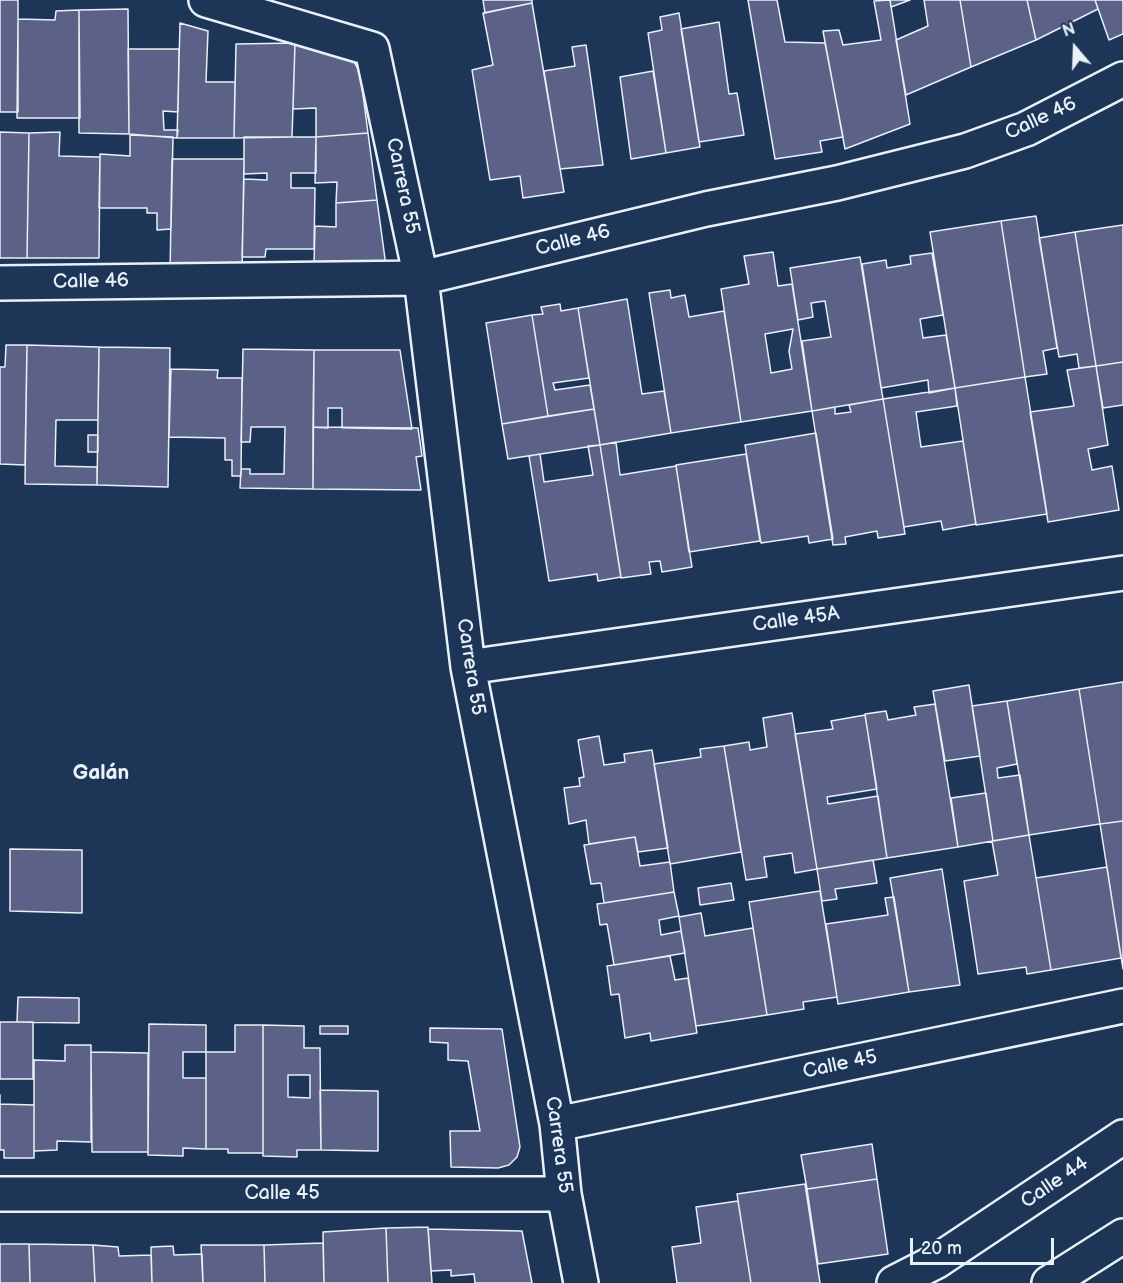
<!DOCTYPE html>
<html>
<head>
<meta charset="utf-8">
<style>
  body { margin:0 }
  #map { position:relative; width:1123px; height:1283px; overflow:hidden; background:#1d3557; font-family:"Balsamiq Sans",sans-serif }
  canvas { display:block }
  .north { position:absolute; left:1045px; top:18px; width:60px; height:60px; -webkit-text-stroke:4px #1d3557; paint-order:stroke; rotate:341deg; font-size:16px; font-weight:700; line-height:24px; text-align:center; color:#e8f1f8 }
  .north::after { content:''; display:block; margin:auto; width:21px; height:27px; background:#e8f1f8; clip-path:polygon(50% 0,100% 100%,50% 72%,0 100%) }
  .scale { position:absolute; left:910px; top:1238px; width:144px; height:27px; box-sizing:border-box; border:3px solid #e8f1f8; border-top:0; padding-left:8px; font-size:18px; line-height:21px; white-space:nowrap; color:#e8f1f8; -webkit-text-stroke:4px #1d3557; paint-order:stroke }
</style>
</head>
<body>
<div id="map">
<canvas width="1123" height="1283"></canvas>
<div class="north">N</div>
<div class="scale">20 m</div>
</div>
<script>
const ctx = document.querySelector('canvas').getContext('2d');
ctx.lineJoin = 'round';
function fillPath(path, color) { ctx.fillStyle = color; ctx.fill(path, 'evenodd'); }
const poly = rows => new Path2D(rows.map(r => 'M' + r).join(''));
function trace(path, color, width, dash) { ctx.strokeStyle = color; ctx.lineWidth = width; ctx.lineCap = dash ? 'butt' : 'round'; ctx.setLineDash(dash || []); ctx.stroke(path); }
function drawText(font, color, halo, rows, align = 'center') {
  ctx.font = font + ' "Balsamiq Sans",sans-serif'; ctx.lineWidth = 4.5; ctx.setLineDash([]); ctx.textBaseline = 'middle'; ctx.strokeStyle = halo; ctx.fillStyle = color; for (const [text, x, y, turn = 0] of rows) {
    ctx.save(); ctx.translate(x, y); ctx.rotate((+turn || 0) * Math.PI / 180); ctx.textAlign = isNaN(turn) ? turn : align; if (halo) ctx.strokeText(text, 0, 0); ctx.fillText(text, 0, 0); ctx.restore();
  }
}
const building = poly([
  [0,0,18,0,18,112,0,112,0,0],
  [483,0,532,0,532,3,485,13,483,0],
  [748,0,777,0,785,42,825,43,843,137,820,141,822,152,775,159,748,0],
  [890,0,910,124,845,149,823,31,839,30,843,45,881,40,874,1,890,0],
  [890,0,910,0,891,7,890,0],
  [924,0,960,0,971,67,906,95,896,40,928,26,924,0],
  [960,0,1027,0,1036,40,971,67,960,0],
  [1027,0,1095,0,1098,9,1036,40,1027,0],
  [1095,0,1123,0,1123,34,1109,40,1095,0],
  [532,3,564,192,523,198,520,176,490,180,472,70,493,65,483,13,532,3],
  [128,9,129,134,79,133,79,10,128,9],
  [79,10,80,118,17,118,18,19,55,20,56,11,79,10],
  [679,13,700,147,666,153,648,33,662,30,660,17,679,13],
  [719,22,729,94,737,93,744,135,699,142,681,29,719,22],
  [180,23,208,31,206,82,235,82,234,138,177,138,180,23],
  [295,43,354,62,360,72,368,133,316,137,316,108,293,109,295,43],
  [295,43,292,137,234,138,236,44,295,43],
  [586,45,603,165,560,169,544,71,575,66,572,47,586,45],
  [128,49,179,49,178,112,163,111,164,130,178,130,177,138,129,134,128,49],
  [653,71,666,153,631,159,620,77,653,71],
  [0,132,29,133,27,258,0,258,0,132],
  [60,132,59,156,100,157,99,258,27,258,29,133,60,132],
  [368,133,377,200,336,203,337,182,315,183,316,137,368,133],
  [130,135,173,137,171,229,157,230,157,213,147,213,147,208,99,208,100,154,130,156,130,135],
  [244,137,316,137,316,173,291,173,291,188,315,188,314,249,266,249,265,257,242,257,244,179,267,180,267,173,244,174,244,137],
  [172,159,244,159,242,274,170,274,172,159],
  [377,200,386,266,314,264,315,226,336,227,336,203,377,200],
  [1036,216,1057,348,1043,351,1047,374,1025,377,1001,221,1036,216],
  [1001,221,1025,377,955,388,930,232,1001,221],
  [1123,225,1123,362,1096,366,1075,232,1123,225],
  [1075,232,1096,366,1079,368,1077,354,1059,357,1039,238,1075,232],
  [773,252,778,286,792,284,812,411,741,422,721,289,749,284,744,256,773,252],
  [793,329,789,351,792,369,771,373,765,334,793,329],
  [932,253,943,315,920,319,923,338,946,335,955,388,929,393,928,380,881,388,862,264,886,260,887,268,911,264,910,256,932,253],
  [860,257,883,399,812,411,802,341,831,337,825,301,811,303,813,317,798,320,790,268,860,257],
  [670,290,671,298,685,295,689,317,724,311,741,422,671,433,649,293,670,290],
  [627,299,642,394,664,391,671,433,600,445,578,308,627,299],
  [560,304,561,311,578,308,589,378,553,383,555,390,590,385,594,409,548,416,532,315,543,314,541,307,560,304],
  [532,315,548,416,502,424,486,323,532,315],
  [6,345,27,345,25,465,0,464,0,367,5,367,6,345],
  [27,345,99,347,98,420,56,420,55,466,97,467,97,485,25,484,27,345],
  [99,347,170,348,168,487,97,485,99,347],
  [243,349,314,350,313,489,240,488,241,469,250,469,250,474,284,474,285,427,251,427,250,442,241,442,243,349],
  [314,350,400,350,412,429,342,428,342,408,328,408,328,428,313,427,314,350],
  [1123,362,1123,405,1103,408,1096,366,1123,362],
  [1096,366,1108,445,1088,449,1092,470,1112,466,1119,510,1048,522,1030,412,1074,406,1067,370,1096,366],
  [171,369,218,370,217,378,242,378,241,476,232,476,232,460,225,460,225,438,169,437,171,369],
  [1025,377,1047,514,976,525,955,388,1025,377],
  [955,388,957,406,916,412,921,447,963,441,976,524,943,530,941,521,904,527,883,399,955,388],
  [883,399,905,534,878,538,877,531,845,537,846,544,833,545,812,411,835,407,835,414,851,412,849,405,883,399],
  [594,409,600,445,508,459,502,424,594,409],
  [313,427,418,428,422,456,416,457,421,490,313,489,313,427],
  [816,433,833,539,809,543,808,536,761,543,745,445,816,433],
  [88,435,98,435,98,452,88,452,88,435],
  [616,442,620,475,676,466,692,567,662,572,660,561,649,562,651,574,621,578,600,445,616,442],
  [600,445,621,577,598,581,597,574,549,581,529,456,540,454,544,482,593,475,588,446,600,445],
  [746,454,760,541,689,552,676,465,746,454],
  [1123,682,1123,821,1100,824,1079,689,1123,682],
  [969,685,980,756,945,761,933,691,969,685],
  [1079,689,1100,824,1029,835,1007,701,1079,689],
  [1007,701,1017,764,997,768,998,778,1020,775,1029,835,993,841,972,706,1007,701],
  [935,704,958,847,887,858,865,714,886,711,888,720,916,715,914,707,935,704],
  [792,713,817,869,795,873,792,853,764,857,767,877,746,880,724,746,749,742,750,750,767,747,763,718,792,713],
  [865,715,877,789,827,797,828,804,878,796,887,858,817,869,795,734,833,729,831,721,865,715],
  [599,736,604,765,625,762,624,754,652,750,668,848,638,852,635,837,589,844,586,820,569,824,564,788,580,786,579,778,584,777,578,740,599,736],
  [724,746,741,852,670,864,654,764,701,757,700,749,724,746],
  [986,793,993,841,958,847,951,798,986,793],
  [1123,821,1123,969,1100,824,1123,821],
  [1029,835,1051,970,1027,974,1026,967,978,974,964,881,998,875,992,841,1029,835],
  [635,837,640,866,670,862,674,892,604,903,601,883,591,884,584,845,635,837],
  [10,849,82,850,82,913,10,911,10,849],
  [873,860,877,883,835,889,837,899,822,901,817,869,873,860],
  [1107,867,1121,958,1051,970,1036,878,1107,867],
  [942,869,960,985,909,992,890,878,942,869],
  [731,883,734,900,700,905,698,888,731,883],
  [820,891,837,997,803,1002,804,1009,767,1015,749,902,820,891],
  [674,892,679,916,659,920,661,935,681,931,685,953,614,965,607,924,600,925,597,904,674,892],
  [894,897,909,992,838,1004,826,924,888,915,885,898,894,897],
  [701,913,705,936,753,928,767,1015,696,1026,679,917,701,913],
  [670,956,675,980,688,978,697,1033,651,1041,650,1033,625,1038,619,994,611,995,607,966,670,956],
  [18,997,79,998,79,1023,17,1022,18,997],
  [0,1022,33,1022,33,1079,0,1079,0,1022],
  [149,1024,206,1025,206,1052,183,1052,183,1078,206,1078,206,1149,183,1148,183,1156,148,1155,149,1024],
  [235,1025,263,1025,263,1153,228,1153,228,1149,206,1149,206,1052,235,1052,235,1025],
  [263,1025,304,1026,304,1048,320,1048,321,1150,297,1150,297,1157,263,1156,263,1025],
  [288,1075,310,1075,310,1098,288,1097,288,1075],
  [320,1026,348,1026,348,1034,320,1034,320,1026],
  [430,1028,502,1029,520,1147,517,1157,509,1165,498,1168,451,1167,450,1131,480,1131,468,1061,448,1060,448,1043,430,1042,430,1028],
  [65,1045,91,1045,91,1142,57,1141,57,1150,34,1151,34,1060,65,1061,65,1045],
  [91,1052,148,1053,148,1152,92,1152,91,1052],
  [320,1090,378,1091,378,1151,321,1150,320,1090],
  [0,1095,0,1104,34,1105,34,1158,4,1158,4,1150,0,1150,0,1095],
  [872,1144,877,1179,807,1189,801,1155,872,1144],
  [877,1179,888,1254,818,1264,807,1189,877,1179],
  [805,1184,820,1283,751,1283,737,1194,805,1184],
  [738,1201,751,1283,677,1283,672,1247,701,1243,696,1207,738,1201],
  [428,1227,432,1283,388,1283,386,1228,428,1227],
  [386,1228,388,1283,324,1283,323,1232,386,1228],
  [428,1229,522,1231,532,1283,475,1283,474,1274,451,1276,451,1270,431,1271,428,1229],
  [323,1243,324,1283,265,1283,264,1245,323,1243],
  [0,1244,29,1244,30,1283,0,1283,0,1244],
  [29,1244,93,1245,95,1283,30,1283,29,1244],
  [93,1245,118,1247,119,1256,151,1255,152,1283,95,1283,93,1245],
  [201,1245,264,1245,265,1283,203,1283,201,1245],
  [173,1246,174,1255,202,1254,203,1283,152,1283,151,1247,173,1246]
]);
const street = poly([
  [206,0,372,49,421,278,468,667,557,1124,564,1194,581,1283],
  [0,283,421,278,706,209,837,183,965,151,1026,129,1123,79],
  [468,667,1123,573],
  [557,1124,1123,1006],
  [0,1194,564,1194],
  [894,1283,937,1261,1123,1137]
]);
const secondary = poly([
  [1049,1283,1123,1236]
]);
const streetNames = [
  ["Calle 46",1041,119,-25],
  ["Carrera 55",402,186,78],
  ["Calle 46",573,241,-14],
  ["Calle 46",91,282,-1],
  ["Calle 45A",796,620,-8],
  ["Carrera 55",470,667,81],
  ["Calle 45",840,1065,-12],
  ["Carrera 55",558,1145,82],
  ["Calle 44",1055,1183,-34],
  ["Calle 45",282,1194]
];
const neighbourhoodNames = [
  ["Galán",101,774]
];
fillPath(building, '#5c6187');
trace(building, '#e8f1f8', 1.5);
trace(street, '#e8f1f8', 38);
trace(secondary, '#e8f1f8', 38);
trace(street, '#1d3557', 33);
trace(secondary, '#1d3557', 33);
drawText('20px', '#e8f1f8', '#1d3557', streetNames);
drawText('bold 21px', '#e8f1f8', '#1d3557', neighbourhoodNames);
</script>
</body>
</html>
